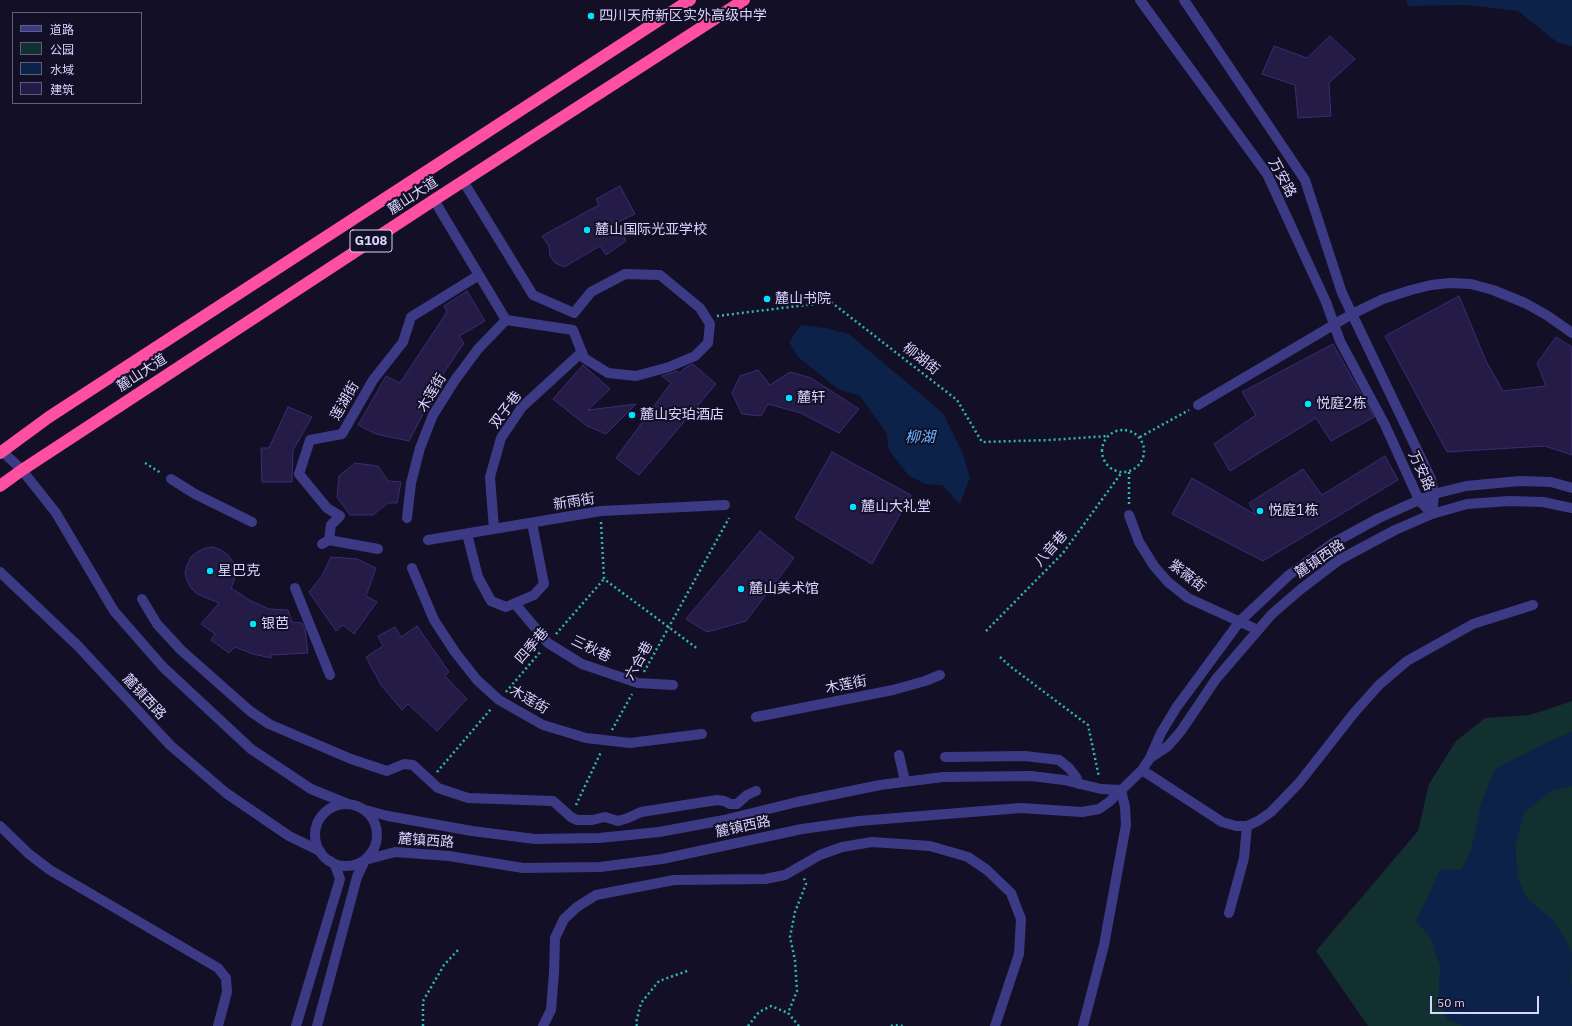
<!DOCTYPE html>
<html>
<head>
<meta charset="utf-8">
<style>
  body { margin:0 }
  #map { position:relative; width:1572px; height:1026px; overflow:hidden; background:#130f26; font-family:"IBM Plex Sans","Noto Sans SC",sans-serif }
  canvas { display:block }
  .legend { position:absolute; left:12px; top:12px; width:130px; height:92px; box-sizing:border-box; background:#130f26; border:1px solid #625e7d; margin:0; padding:5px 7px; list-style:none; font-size:12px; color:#d9d4ff }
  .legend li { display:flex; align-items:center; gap:8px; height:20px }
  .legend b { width:20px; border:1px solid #625e7d }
  .scale { position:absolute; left:1430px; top:996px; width:109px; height:18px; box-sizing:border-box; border:2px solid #d9d4ff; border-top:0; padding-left:5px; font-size:12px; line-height:14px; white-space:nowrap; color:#d9d4ff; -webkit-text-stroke:3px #130f26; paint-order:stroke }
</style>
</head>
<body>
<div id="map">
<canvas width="1572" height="1026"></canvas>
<ul class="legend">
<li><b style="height:5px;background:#3d3a85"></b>道路</li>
<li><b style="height:11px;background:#12302f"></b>公园</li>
<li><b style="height:11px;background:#0c2248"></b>水域</li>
<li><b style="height:11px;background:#241b47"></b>建筑</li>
</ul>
<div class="scale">50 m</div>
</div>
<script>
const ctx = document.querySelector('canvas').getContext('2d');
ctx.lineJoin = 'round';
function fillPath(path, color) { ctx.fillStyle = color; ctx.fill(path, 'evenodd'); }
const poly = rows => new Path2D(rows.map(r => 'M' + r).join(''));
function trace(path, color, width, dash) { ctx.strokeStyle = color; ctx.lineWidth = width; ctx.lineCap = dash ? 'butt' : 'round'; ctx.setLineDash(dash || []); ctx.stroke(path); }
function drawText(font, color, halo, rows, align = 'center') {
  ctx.font = font + ' "IBM Plex Sans","Noto Sans SC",sans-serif'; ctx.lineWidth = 4; ctx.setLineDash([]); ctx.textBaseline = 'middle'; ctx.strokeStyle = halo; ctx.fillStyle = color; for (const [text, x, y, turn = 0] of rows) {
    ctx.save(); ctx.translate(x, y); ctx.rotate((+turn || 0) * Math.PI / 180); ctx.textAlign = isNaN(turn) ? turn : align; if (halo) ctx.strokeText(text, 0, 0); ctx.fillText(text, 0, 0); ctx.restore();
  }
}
const green = poly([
  [1572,701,1572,1026,1368,1026,1316,951,1418,831,1429,784,1456,741,1485,718,1530,715]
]);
const water = poly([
  [1406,0,1572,0,1572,46,1558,43,1518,11,1468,5,1408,6],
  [801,325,825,328,849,334,943,413,963,454,970,478,960,504,942,485,925,484,908,475,889,450,886,432,860,396,838,389,798,357,789,342],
  [1572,732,1572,786,1553,790,1524,813,1515,847,1518,877,1526,897,1555,922,1572,952,1571,982,1572,984,1572,1026,1464,1026,1448,1020,1438,1001,1440,968,1431,938,1416,922,1440,869,1461,870,1471,851,1481,804,1495,769,1548,742]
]);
const building = poly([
  [1330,36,1355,59,1329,83,1331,116,1298,118,1295,85,1262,74,1274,46,1307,58,1330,36],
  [620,186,635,214,616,223,626,241,606,255,600,246,564,267,555,263,550,256,549,246,542,236,599,205,596,199,620,186],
  [467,291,485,321,459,336,464,343,435,386,439,390,428,410,424,412,409,441,376,434,358,425,386,376,400,383,447,312,444,306,467,291],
  [1459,296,1486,361,1503,391,1546,386,1537,363,1556,337,1572,347,1572,455,1545,446,1447,452,1385,336,1459,296],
  [1333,344,1374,417,1331,441,1316,418,1230,471,1214,444,1256,415,1242,392,1333,344],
  [693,364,716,384,639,475,616,458,671,383,662,376,677,371,680,373,686,367,693,364],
  [583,365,610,389,588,410,636,404,606,434,587,426,553,399,583,365],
  [758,370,770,385,790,372,811,378,859,409,839,433,801,413,768,404,761,416,742,414,732,393,740,376,758,370],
  [288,407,312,417,293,450,292,482,262,482,261,448,269,448,288,407],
  [832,452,911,495,872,564,795,518,832,452],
  [1385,456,1398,480,1263,561,1172,514,1192,478,1256,515,1249,503,1303,469,1322,495,1385,456],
  [355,463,378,466,388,481,401,482,397,503,388,503,373,515,350,515,337,497,339,476,355,463],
  [760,531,794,558,746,621,707,632,686,619,760,531],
  [213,547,221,550,228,555,233,562,235,570,235,578,231,588,251,601,269,609,288,610,292,622,302,623,305,629,308,653,271,655,271,658,253,654,235,647,229,653,211,640,215,634,201,624,219,603,197,594,191,588,187,581,185,573,187,565,191,557,197,552,205,548,213,547],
  [331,557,357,559,376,568,366,596,377,602,354,634,343,625,336,631,309,592,322,576,331,557],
  [417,626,449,672,445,676,467,699,437,731,408,704,402,710,381,685,366,657,383,646,378,636,395,627,401,637,417,626]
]);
const path = poly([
  [717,316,831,302,957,400,982,442,1050,440,1108,436],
  '1102 451a21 21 0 1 1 42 0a21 21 0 1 1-42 0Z',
  [1140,437,1189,410],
  [145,463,161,473],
  [1129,504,1129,472],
  [601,522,604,579,698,649],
  [986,631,1063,553,1122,472],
  [556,634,604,579],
  [1000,657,1011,667,1088,725,1099,777],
  [644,672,729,518],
  [506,692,541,651],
  [612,730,632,694],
  [437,772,491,709],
  [576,805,601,752],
  [423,1026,423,1001,444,965,458,950],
  [637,1026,636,1023,641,1003,659,981,690,970],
  [748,1026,759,1012,771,1006,788,1013],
  [799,1026,788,1013,797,991,795,960,790,937,795,912,806,884,804,878],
  [891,1026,894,1025,904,1026]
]);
const minor = poly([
  [1140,0,1267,174,1326,302,1340,341,1385,425,1419,500,1432,514],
  [1184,0,1305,180,1342,293,1431,479,1434,494,1432,514],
  [434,200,506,320,573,330,584,358,608,373,636,376,669,367,695,356,708,343,710,324,700,308,660,275,625,274,591,292,574,313,533,295,463,181],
  [1198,405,1352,314,1383,299,1411,290,1431,285,1450,283,1471,284,1493,290,1525,303,1548,316,1572,333],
  [2,451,22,470,56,513,114,611,163,667,251,749,311,789,348,804],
  [171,479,195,494,252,522],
  [1129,515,1139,542,1154,566,1168,582,1188,598,1258,630],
  [407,518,411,483,420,448,433,415,455,380,478,349,506,320],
  [494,529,490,477,501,438,522,407,582,352],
  [467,534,478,577,491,601,506,607,534,595,544,584,532,523],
  [329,540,331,525,340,516,327,508,299,474,310,440,342,434,373,380,403,342,411,317,479,275],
  [428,540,601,511,725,505],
  [322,544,329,540,378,549],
  [412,568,434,620,455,652,477,680,499,700,543,725,586,738,630,743,702,734],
  [0,572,78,646,170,745,226,793,289,836,320,851],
  [295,588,330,675],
  [142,599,157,624,181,650,250,711,269,724,351,759,387,771,404,764,413,765,438,788,468,798,553,801,571,817,577,820,592,820,605,817,618,821,628,818,641,812,717,800,724,801,730,804,737,804,747,795,756,791],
  [516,605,548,643,582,664,638,683,673,685],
  [756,717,893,690,925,681,940,675],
  [899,755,905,781],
  [945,757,1025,756,1059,760,1069,768,1076,777,1079,784],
  [1150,758,1168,746,1181,731,1216,679,1272,614,1301,589,1339,560,1395,530,1432,514,1467,504,1509,501,1543,502,1572,508],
  [1142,770,1222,822,1236,826,1247,826,1258,821,1271,812,1299,783,1354,713,1379,685,1407,661,1473,624,1533,605],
  '315 835a31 31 0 1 1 62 0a31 31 0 1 1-62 0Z',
  [365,810,388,816,472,831,535,839,599,838,659,832,724,820,797,802,880,785,943,777,1031,776,1064,780,1101,789,1121,790],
  [0,826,29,854,50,870,218,968,226,978,227,992,218,1026],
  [1229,913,1244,858,1247,826],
  [296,1026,340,879,335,865,330,861],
  [317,1026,357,877,365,860,395,852,449,856,523,868,600,867,662,859,802,829,859,821,1021,808,1082,812,1099,809,1109,802,1142,770,1150,758,1161,733,1176,708,1240,621,1289,575,1333,543,1379,518,1419,500,1434,494,1466,486,1520,481,1551,482,1572,488],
  [543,1026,551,1010,554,973,555,938,564,919,577,907,596,895,674,880,765,879,785,875,820,855,842,847,872,842,930,846,968,857,987,870,1011,893,1021,919,1019,954,995,1026],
  [1083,1026,1104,945,1126,825,1125,807,1121,790]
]);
const highway = poly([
  [0,453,49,417,690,0],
  [0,486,22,470,434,200,744,0]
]);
const markers = [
  [591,16,4,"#00e5ff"],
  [587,230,4,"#00e5ff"],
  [767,299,4,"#00e5ff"],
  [789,398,4,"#00e5ff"],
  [1308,404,4,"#00e5ff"],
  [632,415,4,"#00e5ff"],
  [853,507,4,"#00e5ff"],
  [1260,511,4,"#00e5ff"],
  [210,571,4,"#00e5ff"],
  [741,589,4,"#00e5ff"],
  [253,624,4,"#00e5ff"]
];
const shields = [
  [371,241,42]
];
const shieldNames = [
  ["G108",371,241]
];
const poiNames = [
  ["四川天府新区实外高级中学",599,16],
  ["麓山国际光亚学校",595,230],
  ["麓山书院",775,299],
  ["麓轩",797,398],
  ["悦庭2栋",1316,404],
  ["麓山安珀酒店",640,415],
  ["麓山大礼堂",861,507],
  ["悦庭1栋",1268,511],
  ["星巴克",218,571],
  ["麓山美术馆",749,589],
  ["银芭",261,624]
];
const streetNames = [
  ["万安路",1282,178,62],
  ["麓山大道",413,196,-33],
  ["柳湖街",921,359,38],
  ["麓山大道",142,373,-33],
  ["木莲街",432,393,-59],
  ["莲湖街",345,401,-60],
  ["双子巷",506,410,-53],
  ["万安路",1421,471,65],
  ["新雨街",574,502,-9],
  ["八音巷",1051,549,-49],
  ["麓镇西路",1320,559,-34],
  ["紫薇街",1187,576,38],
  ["四季巷",532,646,-49],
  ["三秋巷",591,649,26],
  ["六合巷",639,661,-61],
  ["木莲街",846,685,-11],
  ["麓镇西路",144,697,47],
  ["木莲街",529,700,30],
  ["麓镇西路",743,827,-12],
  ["麓镇西路",426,841,4]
];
const waterNames = [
  ["柳湖",920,438]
];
fillPath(green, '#12302f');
fillPath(water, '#0c2248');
fillPath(building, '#241b47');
trace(building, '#3b2d73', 1);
trace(path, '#2fb8b0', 2.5, [2, 3]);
trace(minor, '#3d3a85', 10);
trace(highway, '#ff4fa3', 12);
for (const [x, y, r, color] of markers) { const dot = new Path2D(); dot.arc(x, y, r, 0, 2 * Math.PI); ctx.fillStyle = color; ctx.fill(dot); trace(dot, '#130f26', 1.5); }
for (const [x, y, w] of shields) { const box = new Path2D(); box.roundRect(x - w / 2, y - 11, w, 22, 3); ctx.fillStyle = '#130f26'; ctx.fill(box); trace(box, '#d9d4ff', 1); }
drawText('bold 13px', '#d9d4ff', null, shieldNames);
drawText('14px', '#d9d4ff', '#130f26', poiNames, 'left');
drawText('14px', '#d9d4ff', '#130f26', streetNames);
drawText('italic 15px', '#62b6ff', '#130f26', waterNames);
</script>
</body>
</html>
